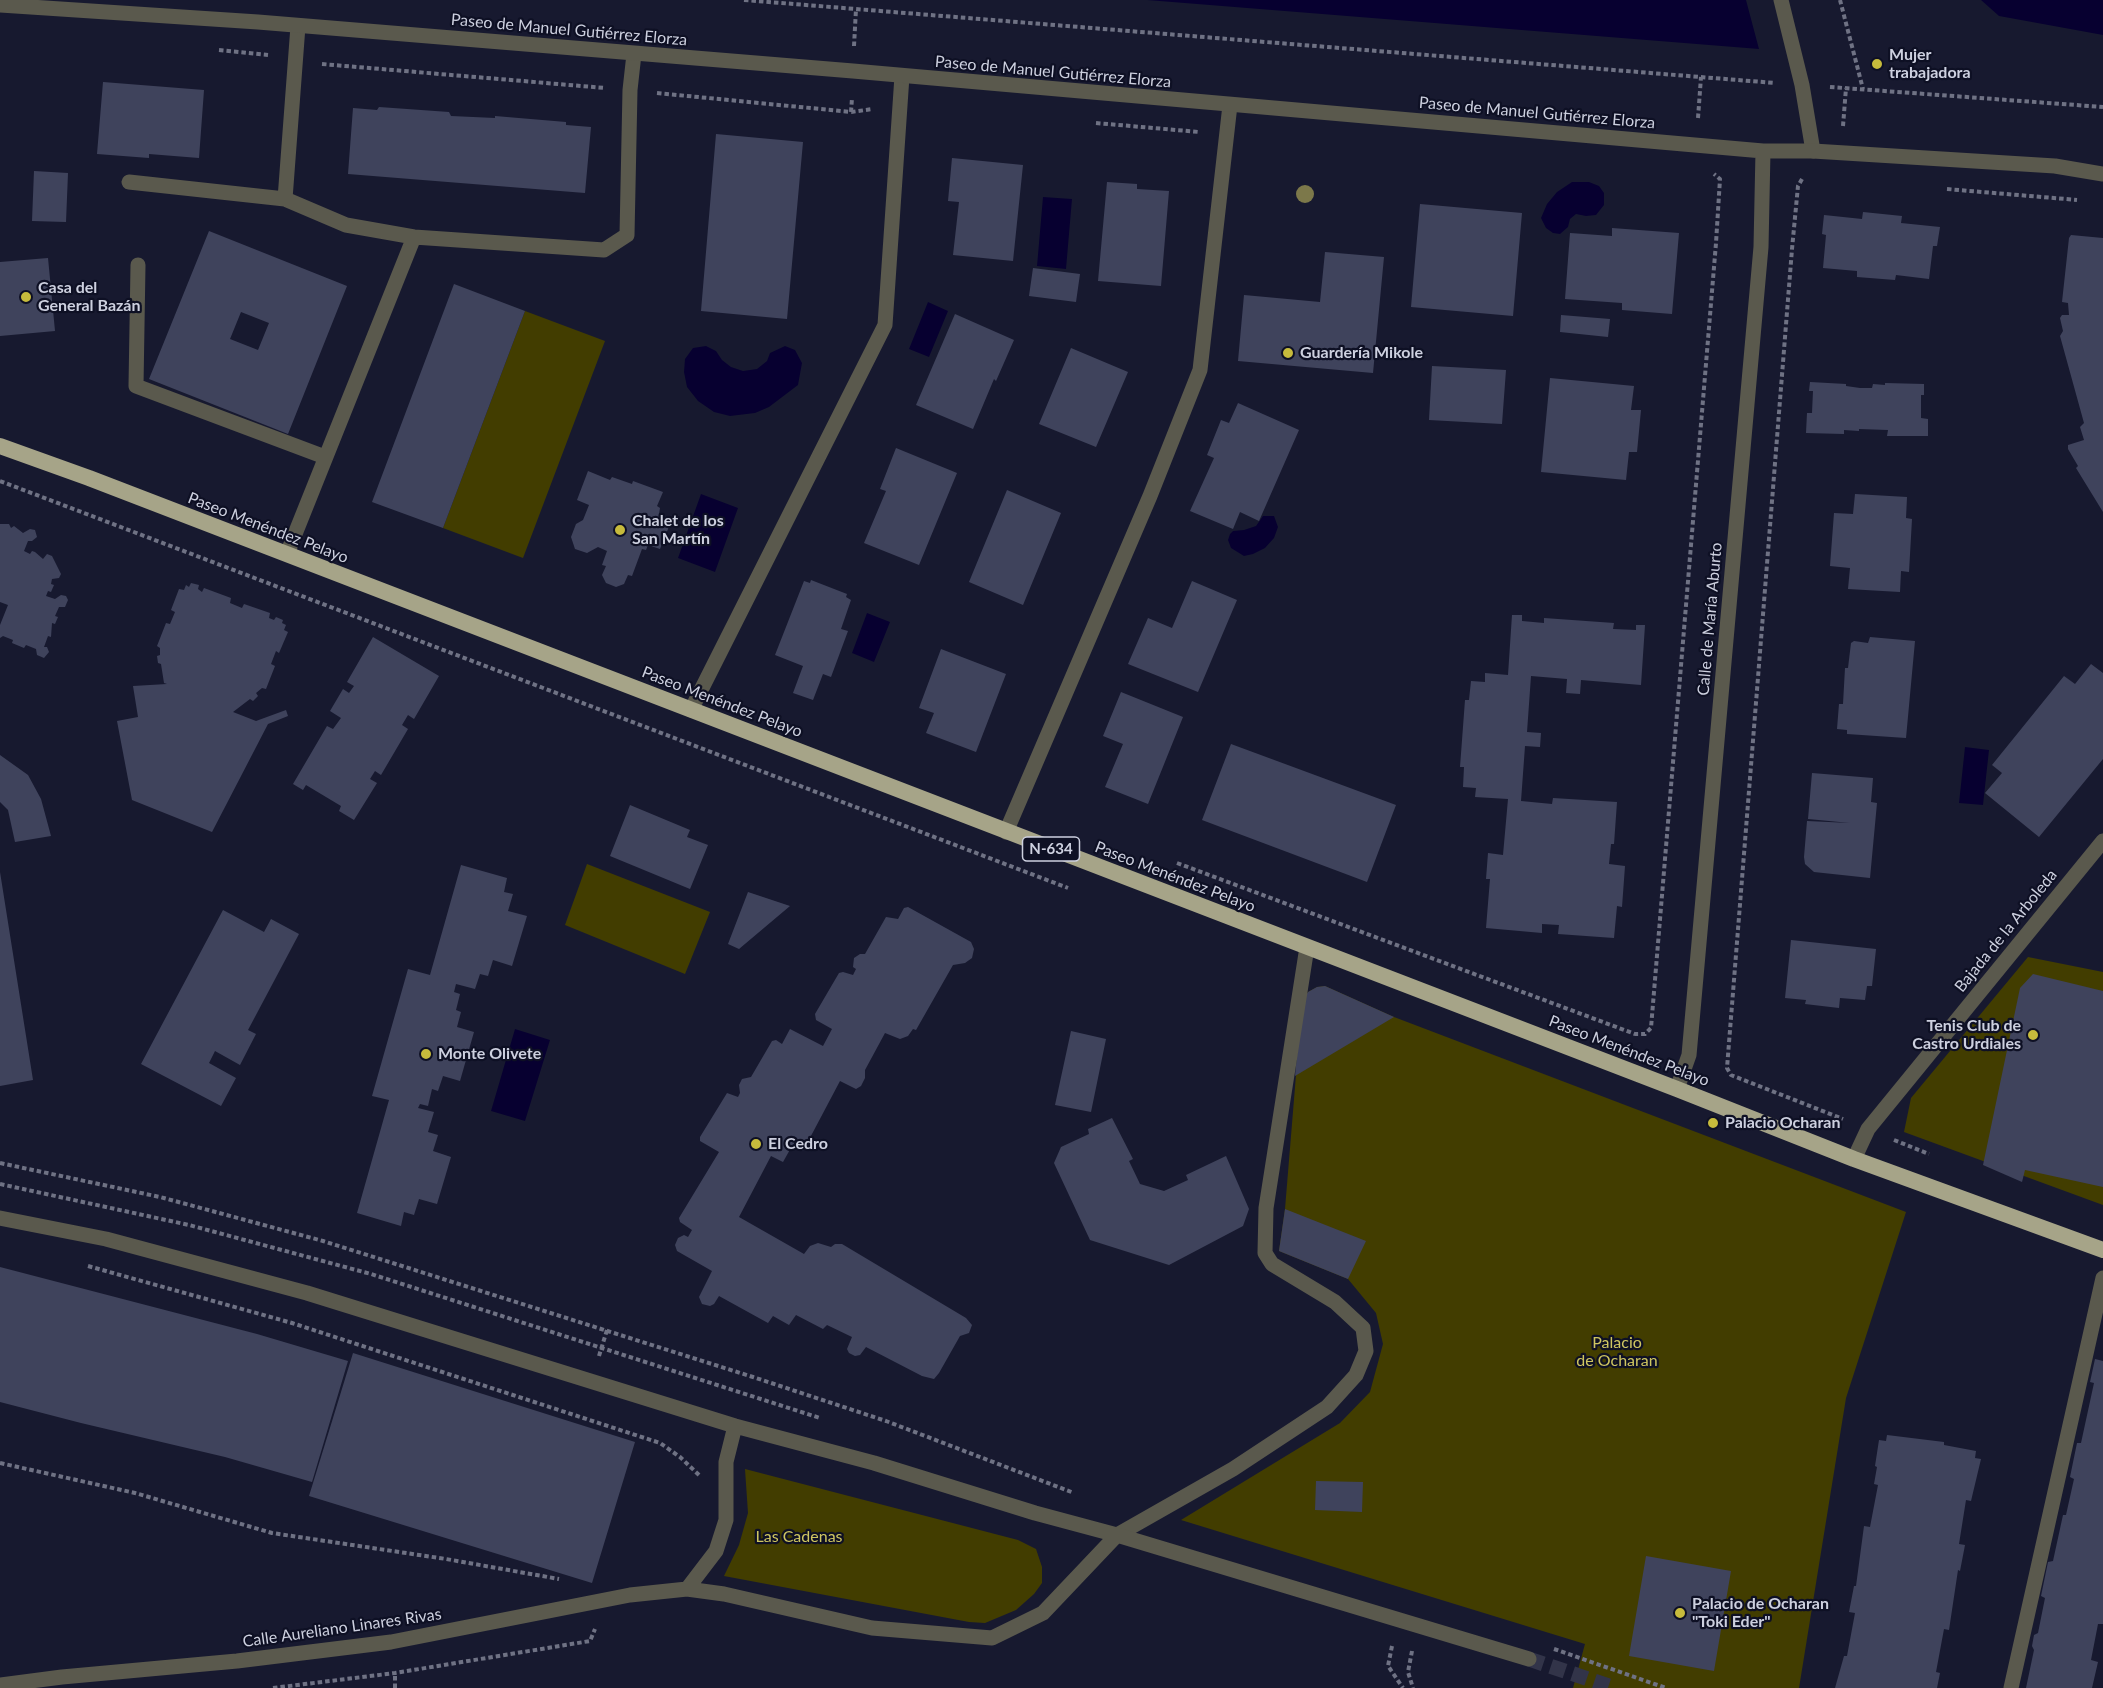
<!DOCTYPE html>
<html>
<head>
<meta charset="utf-8">
<style>
  body { margin:0 }
  canvas { display:block; background:#17192f }
</style>
</head>
<body>
<canvas width="2103" height="1688"></canvas>
<script>
const ctx = document.querySelector('canvas').getContext('2d');
ctx.lineJoin = 'round';
function fillPath(path, color) { ctx.fillStyle = color; ctx.fill(path, 'evenodd'); }
const poly = rows => new Path2D(rows.map(r => 'M' + r).join(''));
function trace(path, color, width, dash) { ctx.strokeStyle = color; ctx.lineWidth = width; ctx.lineCap = dash ? 'butt' : 'round'; ctx.setLineDash(dash || []); ctx.stroke(path); }
function drawText(font, color, halo, rows, align = 'center') {
  ctx.font = font + ' Lato,sans-serif'; ctx.lineWidth = 4.5; ctx.setLineDash([]); ctx.textBaseline = 'middle'; ctx.strokeStyle = halo; ctx.fillStyle = color; for (const [text, x, y, turn = 0] of rows) {
    ctx.save(); ctx.translate(x, y); ctx.rotate((+turn || 0) * Math.PI / 180); ctx.textAlign = isNaN(turn) ? turn : align; if (halo) ctx.strokeText(text, 0, 0); ctx.fillText(text, 0, 0); ctx.restore();
  }
}
const green = poly([
  [525,311,605,341,523,558,443,528],
  [587,864,710,912,685,974,565,925],
  [2028,957,2103,972,2103,1205,1904,1132,1911,1098],
  [1325,986,1394,1017,1906,1212,1846,1398,1799,1688,1573,1688,1585,1644,1181,1520,1340,1423,1370,1392,1383,1344,1376,1313,1348,1279,1279,1251,1285,1209,1302,1002,1308,992,1317,987],
  [745,1469,1018,1540,1036,1549,1042,1567,1042,1583,1034,1594,1016,1610,985,1623,969,1622,724,1576,739,1545,748,1513]
]);
const water = poly([
  [1147,0,1746,0,1759,49],
  [1981,0,2103,0,2103,35,1999,16],
  [1572,182,1589,182,1599,186,1604,193,1604,205,1596,215,1586,216,1576,214,1570,219,1568,227,1560,234,1553,233,1546,228,1541,218,1547,204,1557,192],
  [1043,197,1072,199,1066,269,1037,266],
  [928,302,948,311,929,357,909,349],
  [706,346,716,351,722,360,731,367,743,371,757,369,767,361,770,353,785,346,795,350,802,363,798,385,769,407,755,413,730,416,714,412,698,401,687,387,684,372,685,359,693,348],
  [701,494,738,508,715,572,678,558],
  [1263,516,1274,516,1278,527,1274,538,1265,548,1253,554,1244,556,1231,548,1228,540,1230,534,1233,531,1244,530,1256,526],
  [867,613,890,622,874,662,852,653],
  [1965,747,1989,750,1983,805,1959,803],
  [515,1029,550,1040,525,1121,491,1111]
]);
const building = poly([
  [103,82,204,90,199,158,149,154,149,158,97,154],
  [379,107,449,112,451,116,495,118,495,116,566,122,566,125,591,127,585,193,348,174,353,108,377,110],
  [716,134,803,142,787,319,701,311],
  [952,158,1023,165,1013,261,953,255,959,202,948,201],
  [34,171,68,173,66,222,32,221],
  [1107,182,1137,184,1137,189,1169,191,1161,286,1098,281],
  [1420,204,1522,213,1513,316,1411,307],
  [1863,212,1902,216,1901,223,1940,227,1937,246,1933,246,1929,279,1896,275,1895,280,1857,277,1857,271,1823,268,1826,235,1822,234,1824,215,1862,219],
  [1612,228,1679,233,1672,314,1622,310,1622,303,1565,299,1570,233,1612,236],
  [209,231,347,286,288,434,149,379],
  [241,312,269,323,258,350,230,339],
  [2071,235,2103,238,2103,512,2076,468,2078,466,2068,449,2068,445,2084,440,2080,427,2084,423,2060,336,2063,331,2060,318,2062,315,2069,315,2068,303,2062,302,2069,238],
  [1325,252,1384,257,1373,373,1238,361,1244,295,1320,302],
  [48,258,55,331,0,336,0,262],
  [1033,268,1080,274,1076,302,1029,296],
  [454,284,525,311,443,528,372,502],
  [955,314,1014,340,996,381,994,379,973,429,916,405],
  [1561,315,1610,319,1608,337,1560,332],
  [1071,348,1128,372,1096,447,1039,424],
  [1432,366,1506,370,1502,424,1429,420],
  [1550,378,1634,386,1631,410,1641,410,1637,452,1629,452,1626,480,1541,472],
  [1810,382,1846,384,1846,386,1860,388,1872,388,1873,384,1885,385,1885,383,1924,384,1924,395,1921,395,1921,418,1928,419,1928,436,1887,436,1888,430,1859,429,1859,431,1844,430,1844,434,1806,433,1807,413,1812,413,1813,391,1809,391],
  [1238,403,1299,430,1259,521,1240,512,1233,529,1190,511,1214,458,1207,455,1221,420,1229,423],
  [896,448,957,473,919,565,864,543,886,491,880,489],
  [588,471,610,480,612,477,632,484,633,481,663,492,657,506,660,508,659,514,672,519,660,549,648,545,646,550,642,549,632,576,628,575,624,584,616,587,606,583,602,575,606,566,602,565,607,551,598,547,587,553,575,549,571,537,576,524,583,520,589,505,577,500],
  [1007,490,1061,513,1023,605,969,582],
  [1855,494,1907,497,1906,518,1912,519,1909,572,1901,571,1900,592,1848,589,1850,568,1830,566,1834,513,1853,514],
  [0,524,9,524,11,528,14,526,23,533,30,529,35,530,37,537,32,541,28,541,24,551,30,554,32,551,35,552,43,559,47,554,52,556,61,574,59,578,52,579,51,584,54,585,51,592,48,591,46,596,55,599,61,595,66,596,68,600,65,607,59,607,55,616,58,617,55,624,52,623,51,637,48,636,44,647,47,647,49,652,44,658,37,655,36,649,26,645,24,648,12,643,13,640,3,636,0,638,0,625,8,605,0,602],
  [811,580,847,594,846,597,851,600,841,629,848,631,831,677,823,674,813,700,793,693,803,666,775,655,804,581,810,583],
  [1192,581,1237,600,1198,692,1128,664,1148,618,1172,628],
  [191,583,199,585,198,589,202,592,204,588,231,598,230,603,242,608,244,604,270,613,269,618,274,620,276,617,283,620,282,623,286,625,284,630,288,632,279,653,276,651,271,664,275,666,266,689,262,688,256,693,258,696,253,701,250,699,233,712,256,721,286,710,288,716,268,724,212,832,132,800,117,721,138,717,133,686,167,684,164,683,161,664,158,663,157,656,160,655,160,648,157,646,166,623,170,624,175,612,171,610,179,589,184,590,186,585,189,587],
  [1512,615,1522,615,1522,621,1544,623,1544,618,1614,623,1613,629,1636,630,1636,625,1645,625,1641,685,1581,680,1580,694,1566,693,1567,679,1531,676,1527,732,1541,733,1540,747,1525,746,1521,801,1552,804,1553,798,1617,802,1614,844,1611,844,1609,864,1625,866,1622,907,1617,906,1614,938,1558,934,1559,925,1542,924,1542,933,1486,928,1490,879,1486,879,1488,853,1503,855,1508,799,1475,797,1476,788,1463,787,1464,767,1460,767,1465,700,1469,700,1471,681,1485,682,1485,673,1508,675],
  [373,637,439,676,414,719,408,715,402,725,408,729,381,775,375,771,370,779,377,783,354,820,339,811,341,806,306,785,303,790,293,784,327,726,333,729,341,718,330,711,343,689,349,693,354,686,347,682],
  [1870,637,1915,641,1906,738,1847,734,1847,730,1837,729,1839,704,1843,704,1845,668,1848,668,1851,643,1854,641,1868,643],
  [941,649,1006,674,976,752,926,733,934,713,919,708],
  [2091,664,2103,673,2103,759,2039,837,1985,793,2002,773,1992,765,2064,676,2075,684],
  [1121,692,1183,717,1148,804,1105,787,1123,744,1103,736],
  [1231,744,1396,805,1367,882,1202,820],
  [0,755,28,775,41,799,51,836,15,842,8,810,0,802],
  [1812,773,1873,778,1871,802,1877,803,1870,878,1814,872,1805,864,1804,857,1807,821,1850,823,1808,819],
  [630,805,690,830,687,837,708,845,690,889,610,856],
  [461,865,507,878,504,892,513,894,508,911,527,916,512,966,493,960,488,976,480,974,475,989,456,984,454,992,460,994,456,1010,461,1012,457,1027,474,1032,460,1081,443,1076,438,1091,432,1089,428,1106,420,1104,418,1108,434,1112,428,1132,438,1135,433,1151,451,1157,437,1204,419,1199,414,1215,404,1212,401,1226,357,1213,389,1100,372,1096,408,969,430,975],
  [0,872,33,1080,0,1086],
  [748,892,790,906,739,949,728,944],
  [908,907,971,942,974,949,972,958,965,963,953,965,916,1030,913,1029,908,1036,900,1039,885,1033,865,1070,865,1078,861,1086,856,1089,840,1081,803,1151,792,1146,783,1162,771,1156,739,1217,804,1254,810,1246,818,1243,831,1247,835,1244,842,1244,966,1318,972,1325,969,1333,960,1336,939,1373,934,1379,922,1376,866,1347,860,1355,855,1356,849,1353,847,1349,852,1337,827,1325,823,1329,796,1315,789,1325,773,1316,768,1323,719,1296,714,1304,710,1306,702,1304,699,1297,712,1271,677,1251,675,1245,678,1238,684,1235,688,1237,692,1230,680,1222,679,1218,719,1152,700,1141,700,1137,727,1093,738,1097,740,1093,739,1085,742,1079,751,1077,772,1041,776,1040,782,1044,790,1029,823,1046,832,1029,816,1020,815,1014,839,973,843,972,853,975,856,969,853,967,854,958,860,954,865,954,886,917,898,919,904,908],
  [223,910,264,932,271,919,299,934,248,1030,256,1034,240,1065,215,1051,209,1063,236,1078,221,1106,141,1064],
  [1791,940,1876,949,1872,986,1867,986,1865,1000,1840,998,1839,1008,1805,1004,1806,1000,1785,998],
  [2033,974,2103,991,2103,1187,2025,1170,2022,1182,1983,1165,2020,988],
  [1325,986,1394,1017,1295,1076,1302,1002,1308,992,1317,987],
  [1071,1031,1106,1039,1091,1112,1055,1105],
  [1112,1118,1133,1159,1129,1161,1140,1184,1164,1191,1188,1180,1186,1175,1226,1156,1249,1209,1243,1226,1169,1265,1090,1240,1054,1163,1061,1147,1089,1134,1088,1129],
  [1285,1209,1366,1241,1348,1279,1279,1251],
  [0,1267,257,1334,348,1361,312,1482,225,1457,81,1423,0,1402],
  [353,1353,635,1442,592,1583,309,1496],
  [2095,1359,2103,1361,2103,1624,2098,1624,2091,1660,2098,1662,2092,1688,2026,1688,2034,1650,2032,1646,2034,1635,2038,1633,2045,1598,2041,1596,2048,1562,2053,1561,2063,1515,2066,1515,2074,1479,2070,1477,2077,1443,2081,1443,2094,1383,2090,1382],
  [1887,1435,1944,1442,1944,1445,1976,1451,1975,1458,1981,1459,1971,1501,1966,1500,1959,1544,1965,1545,1960,1571,1958,1570,1949,1630,1944,1629,1936,1672,1940,1673,1937,1688,1835,1688,1844,1656,1847,1656,1855,1613,1849,1612,1854,1586,1856,1586,1864,1526,1870,1527,1878,1485,1874,1484,1877,1467,1875,1466,1879,1440,1886,1441],
  [1316,1481,1363,1482,1362,1512,1315,1510],
  [1646,1556,1731,1571,1714,1671,1629,1656]
]);
const minorTunnel = poly([
  [1529,1659,1615,1688]
]);
const path = poly([
  [744,0,1775,83],
  [1840,0,1863,89],
  [854,46,856,9],
  [219,50,268,55],
  [322,64,605,88],
  [1830,87,2103,107],
  [657,93,851,112,873,109],
  [851,112,852,98],
  [1698,118,1701,77],
  [1096,123,1199,132],
  [1843,126,1846,88],
  [1802,179,1798,186,1792,249,1727,1068,1731,1075,1843,1119],
  [1947,189,2077,200],
  [0,481,1068,888],
  [1177,863,1635,1034,1645,1034,1651,1028,1716,243,1720,179,1714,174],
  [1894,1140,1929,1154],
  [0,1163,160,1197,323,1241,753,1377,886,1421,1074,1493],
  [0,1184,189,1225,371,1274,820,1418],
  [88,1266,292,1323,660,1443,680,1457,699,1475],
  [599,1356,607,1330],
  [0,1463,135,1493,272,1533,446,1559,559,1579],
  [1392,1646,1388,1666,1403,1688],
  [1554,1649,1666,1688],
  [1412,1651,1408,1672,1413,1688],
  [273,1688,395,1673,590,1641,595,1629],
  [395,1688,395,1673]
]);
const service = poly([
  [129,182,285,199,346,225,414,237,604,250,627,235,630,90,634,54],
  [285,199,298,26],
  [138,265,136,386,325,457],
  [287,554,414,237],
  [691,710,885,325,902,76],
  [1006,832,1150,496,1200,370,1230,105],
  [2011,1688,2103,1278]
]);
const pedestrian = poly([
  [1781,0,1802,85,1813,151],
  [1117,1535,1233,1469,1327,1407,1356,1375,1366,1351,1363,1328,1335,1302,1272,1264,1265,1253,1266,1208,1307,947]
]);
const minor = poly([
  [0,5,258,22,853,71,1763,151,1813,151,2055,166,2103,174],
  [1677,1089,1689,1055,1761,247,1763,151],
  [1854,1159,1868,1129,2103,841],
  [0,1218,106,1239,307,1293,735,1426,874,1463,1035,1513,1117,1535,1529,1659],
  [687,1589,716,1551,726,1520,726,1462,735,1426],
  [0,1685,62,1677,237,1661,391,1642,630,1595,687,1589,724,1594,872,1628,992,1638,1043,1613,1117,1535]
]);
const trunk = poly([
  [0,446,89,478,1677,1089,1854,1159,2103,1250]
]);
const trees = [
  [1305,194]
];
const markers = [
  [1877,64,6,"#c7bb3c"],
  [26,297,6,"#c7bb3c"],
  [1288,353,6,"#c7bb3c"],
  [620,530,6,"#c7bb3c"],
  [2033,1035,6,"#c7bb3c"],
  [426,1054,6,"#c7bb3c"],
  [1713,1123,6,"#c7bb3c"],
  [756,1144,6,"#c7bb3c"],
  [1680,1613,6,"#c7bb3c"]
];
const shields = [
  [1051,849,57]
];
const shieldNames = [
  ["N-634",1051,849]
];
const streetNames = [
  ["Paseo de Manuel Gutiérrez Elorza",569,30,5],
  ["Paseo de Manuel Gutiérrez Elorza",1053,72,5],
  ["Paseo de Manuel Gutiérrez Elorza",1537,113,5],
  ["Paseo Menéndez Pelayo",268,528,21],
  ["Calle de María Aburto",1710,619,-85],
  ["Paseo Menéndez Pelayo",722,702,21],
  ["Paseo Menéndez Pelayo",1175,877,21],
  ["Bajada de la Arboleda",2006,931,-51],
  ["Paseo Menéndez Pelayo",1629,1051,21],
  ["Calle Aureliano Linares Rivas",342,1628,-8]
];
const poiNames = [
  ["Mujer",1889,55],
  ["trabajadora",1889,73],
  ["Casa del",38,288],
  ["General Bazán",38,306],
  ["Guardería Mikole",1300,353],
  ["Chalet de los",632,521],
  ["San Martín",632,539],
  ["Tenis Club de",2021,1026,"right"],
  ["Castro Urdiales",2021,1044,"right"],
  ["Monte Olivete",438,1054],
  ["Palacio Ocharan",1725,1123],
  ["El Cedro",768,1144],
  ["Palacio de Ocharan",1692,1604],
  ["\"Toki Eder\"",1692,1622]
];
const parkNames = [
  ["Palacio",1617,1343],
  ["de Ocharan",1617,1361],
  ["Las Cadenas",799,1537]
];
fillPath(green, '#423d00');
fillPath(water, '#070030');
fillPath(building, '#3f435c');
trace(minorTunnel, '#323449', 15, [15, 8]);
trace(path, '#6f7284', 4, [4.5, 3]);
trace(service, '#5a594d', 15);
trace(pedestrian, '#5a594d', 15);
trace(minor, '#5a594d', 15);
trace(trunk, '#a6a488', 16);
ctx.fillStyle = '#7c784a';
for (const [x, y] of trees) { ctx.beginPath(); ctx.arc(x, y, 9, 0, 2 * Math.PI); ctx.fill(); }
for (const [x, y, r, color] of markers) { const dot = new Path2D(); dot.arc(x, y, r, 0, 2 * Math.PI); ctx.fillStyle = color; ctx.fill(dot); trace(dot, '#0e1024', 2); }
for (const [x, y, w] of shields) { const box = new Path2D(); box.roundRect(x - w / 2, y - 12, w, 24, 4.5); ctx.fillStyle = '#0e1024'; ctx.fill(box); trace(box, '#cdd0df', 1.5); }
drawText('bold 15px', '#cdd0df', null, shieldNames);
drawText('16px', '#cdd0df', '#0e1024', streetNames);
drawText('bold 16px', '#cdd0df', '#0e1024', poiNames, 'left');
drawText('16px', '#cfc661', '#0e1024', parkNames);
</script>
</body>
</html>
